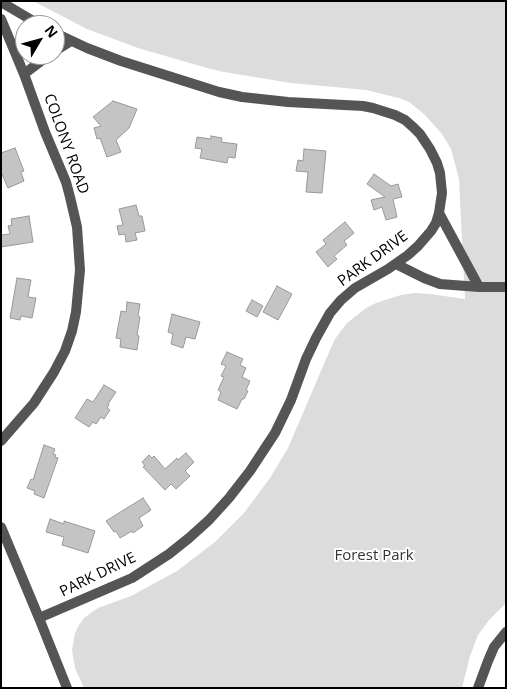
<!DOCTYPE html>
<html>
<head>
<meta charset="utf-8">
<style>
  body { margin:0 }
  #map { position:relative; width:507px; height:689px; overflow:hidden; background:#fff; font-family:"Open Sans",sans-serif }
  canvas { display:block }
  .frame { position:absolute; inset:0; border:2px solid #000; pointer-events:none }
  .north { position:absolute; left:15px; top:15px; width:50px; height:50px; box-sizing:border-box; background:#fff; border:1px solid #999; border-radius:50%; rotate:53deg; font-size:14px; font-weight:700; line-height:20px; text-align:center; color:#000 }
  .north::after { content:''; display:block; margin:auto; width:18px; height:22px; background:#000; clip-path:polygon(50% 0,100% 100%,50% 72%,0 100%) }
</style>
</head>
<body>
<div id="map">
<canvas width="507" height="689"></canvas>
<div class="frame"></div>
<div class="north">N</div>
</div>
<script>
const ctx = document.querySelector('canvas').getContext('2d');
ctx.lineJoin = 'round';
function fillPath(path, color) { ctx.fillStyle = color; ctx.fill(path, 'evenodd'); }
const poly = rows => new Path2D(rows.map(r => 'M' + r).join(''));
function trace(path, color, width, dash) { ctx.strokeStyle = color; ctx.lineWidth = width; ctx.lineCap = dash ? 'butt' : 'round'; ctx.setLineDash(dash || []); ctx.stroke(path); }
function drawText(font, color, halo, rows, align = 'center') {
  ctx.font = font + ' "Open Sans",sans-serif'; ctx.lineWidth = 4; ctx.setLineDash([]); ctx.textBaseline = 'middle'; ctx.strokeStyle = halo; ctx.fillStyle = color; for (const [text, x, y, turn = 0] of rows) {
    ctx.save(); ctx.translate(x, y); ctx.rotate((+turn || 0) * Math.PI / 180); ctx.textAlign = isNaN(turn) ? turn : align; if (halo) ctx.strokeText(text, 0, 0); ctx.fillText(text, 0, 0); ctx.restore();
  }
}
const green = poly([
  [33,1,506,1,506,603,489,620,478,635,470,656,462,688,84,688,75,668,72,650,75,633,79,625,84,618,98,608,131,596,177,571,215,542,244,513,270,478,288,448,326,359,335,339,347,323,366,308,376,303,401,295,415,293,430,294,465,299,459,179,451,149,442,134,425,115,409,102,399,98,366,90,291,83,224,72,207,68,138,48,87,29]
]);
const building = poly([
  [113,101,137,109,129,128,116,140,121,152,107,157,100,138,97,139,94,128,101,126,93,117,113,101],
  [211,136,222,138,221,142,237,144,235,158,228,157,227,163,200,158,202,149,195,148,197,137,211,139,211,136],
  [15,148,24,171,21,172,24,181,8,188,1,172,1,153,15,148],
  [304,149,326,151,322,193,306,192,308,172,296,171,298,160,303,161,304,149],
  [374,174,391,186,398,184,402,197,393,199,397,217,386,220,382,207,374,210,371,200,385,197,367,184,374,174],
  [136,205,139,216,142,216,145,231,135,233,137,240,126,242,125,234,119,235,117,226,123,225,119,209,136,205],
  [29,216,33,242,1,247,1,235,10,234,8,226,12,225,11,219,29,216],
  [345,222,354,233,344,241,347,245,334,256,337,259,328,267,316,252,326,244,323,240,345,222],
  [17,278,31,280,28,297,36,298,32,318,21,316,20,320,10,318,17,278],
  [277,286,292,294,278,320,263,312,277,286],
  [252,300,263,306,257,317,246,311,252,300],
  [127,302,140,304,138,316,140,317,137,335,139,336,137,350,120,347,121,339,116,338,121,311,126,312,127,302],
  [172,314,200,322,195,339,186,337,183,348,171,344,173,334,168,332,172,314],
  [227,352,243,359,240,365,246,368,242,377,250,381,246,390,248,391,244,399,242,399,237,409,218,400,221,392,218,390,224,377,221,376,226,366,221,364,227,352],
  [104,385,116,392,108,404,109,405,107,408,110,410,104,419,101,417,96,424,93,422,89,427,75,418,87,399,93,402,104,385],
  [44,445,55,449,53,454,56,455,55,457,58,458,44,498,34,494,35,491,27,488,31,479,33,480,44,445],
  [186,453,194,462,185,471,190,476,176,489,171,484,165,490,143,467,145,466,142,462,149,455,152,458,154,456,165,469,177,458,178,460,186,453],
  [143,498,151,510,139,518,143,526,133,533,132,531,120,538,116,531,114,532,106,521,143,498],
  [50,519,64,524,64,521,95,531,88,553,62,545,64,537,46,532,50,519]
]);
const minor = poly([
  [1,2,40,25],
  [1,19,24,74,45,132,66,182,70,197,77,227,80,270,76,312,72,331,65,351,54,372,34,403,1,441],
  [55,33,87,48,121,61,219,92,242,97,288,102,363,106,373,108,395,115,405,120,413,127,420,134,430,149,437,163,440,173,442,193,439,213,436,223,431,231,418,246,408,255,388,269,355,288,341,300,330,313,316,338,306,359,291,400,275,433,250,471,229,498,209,520,189,538,169,554,132,578,39,618,67,688],
  [55,51,71,41],
  [24,74,49,55],
  [439,213,479,287],
  [396,264,424,278,440,284,479,287,506,287],
  [1,527,39,618],
  [478,688,488,661,494,647,506,632]
]);
const streetNames = [
  ["COLONY ROAD",66,144,70],
  ["PARK DRIVE",373,259,-36],
  ["PARK DRIVE",98,575,-26]
];
const parkNames = [
  ["Forest Park",374,556]
];
fillPath(green, '#dcdcdc');
fillPath(building, '#c4c4c4');
trace(building, '#999', 1);
trace(minor, '#555', 10);
drawText('15px', '#000', '#fff', streetNames);
drawText('15px', '#333', '#fff', parkNames);
</script>
</body>
</html>
